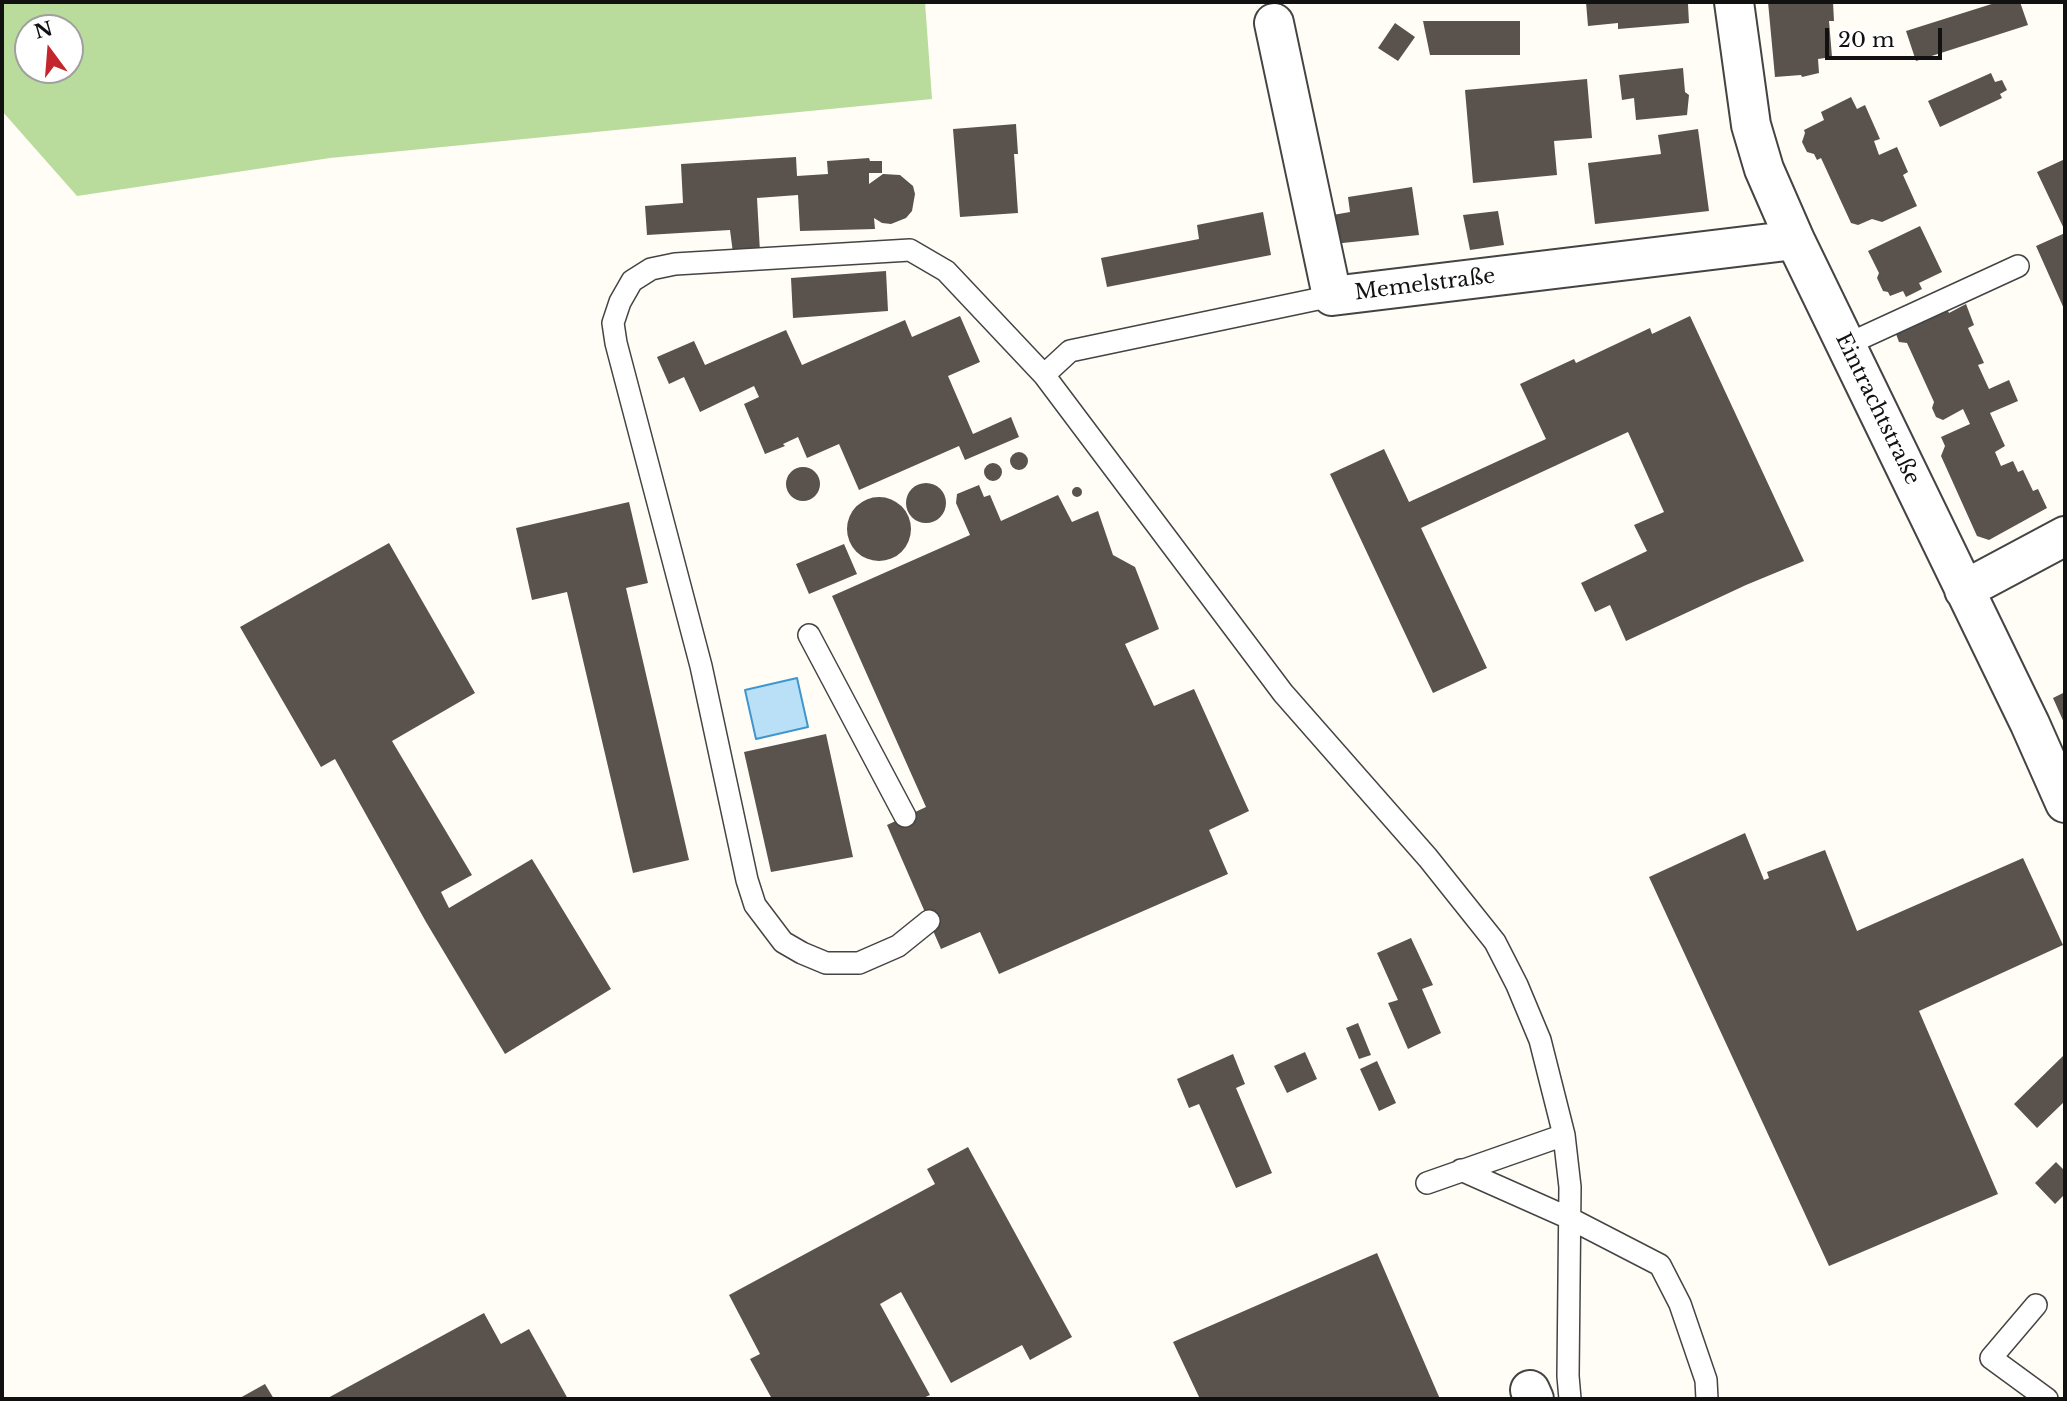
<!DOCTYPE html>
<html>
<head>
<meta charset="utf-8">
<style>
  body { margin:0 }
  #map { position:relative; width:2067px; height:1401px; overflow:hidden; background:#fffdf5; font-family:"Libre Baskerville",serif }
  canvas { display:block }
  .frame { position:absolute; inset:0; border:4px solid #111; pointer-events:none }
  .north { position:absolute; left:14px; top:14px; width:70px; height:70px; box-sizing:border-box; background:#fff; border:2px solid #a0a0a0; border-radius:50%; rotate:344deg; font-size:19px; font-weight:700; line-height:28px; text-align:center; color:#111 }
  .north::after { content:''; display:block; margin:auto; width:24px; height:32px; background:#c4262e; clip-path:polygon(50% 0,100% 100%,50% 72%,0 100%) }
  .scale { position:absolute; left:1825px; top:28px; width:117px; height:32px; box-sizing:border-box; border:4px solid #111; border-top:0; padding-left:9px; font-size:21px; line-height:24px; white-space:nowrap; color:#111; -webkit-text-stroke:5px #fff; paint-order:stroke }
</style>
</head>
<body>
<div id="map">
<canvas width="2067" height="1401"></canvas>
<div class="frame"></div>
<div class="north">N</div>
<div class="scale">20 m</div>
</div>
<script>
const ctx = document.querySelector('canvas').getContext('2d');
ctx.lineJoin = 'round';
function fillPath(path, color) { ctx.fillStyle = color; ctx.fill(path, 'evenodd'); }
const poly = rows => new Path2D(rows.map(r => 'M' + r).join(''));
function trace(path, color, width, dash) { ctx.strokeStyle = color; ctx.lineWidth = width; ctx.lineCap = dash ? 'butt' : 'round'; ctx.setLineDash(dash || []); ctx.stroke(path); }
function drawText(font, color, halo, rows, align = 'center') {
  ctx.font = font + ' "Libre Baskerville",serif'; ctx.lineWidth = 7; ctx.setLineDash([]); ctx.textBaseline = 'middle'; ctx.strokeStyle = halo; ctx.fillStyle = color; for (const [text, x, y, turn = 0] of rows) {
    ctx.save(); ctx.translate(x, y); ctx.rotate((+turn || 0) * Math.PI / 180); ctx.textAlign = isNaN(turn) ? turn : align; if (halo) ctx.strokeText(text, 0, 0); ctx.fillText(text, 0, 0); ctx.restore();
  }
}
const forest = poly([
  [2,2,925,2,932,99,330,158,77,196,2,111],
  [28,28,70,28,70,70,28,70]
]);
const water = poly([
  [797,678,808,727,756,739,745,690,797,678]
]);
const building = poly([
  [1586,2,1693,2,1688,4,1689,23,1618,29,1618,23,1588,26],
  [1768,2,1833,2,1834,21,1829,21,1832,57,1818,59,1819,73,1802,77,1801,75,1775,77],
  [1998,2,2020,2,2028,25,1916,61,1906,31],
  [1423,21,1520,21,1520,55,1430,55],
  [1395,23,1415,37,1398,61,1378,48],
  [1683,68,1685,92,1689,95,1687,115,1636,120,1634,98,1622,100,1619,75],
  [1991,73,1995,82,2002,80,2007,90,2000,94,2002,98,1940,127,1928,101],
  [1587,79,1592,138,1554,141,1557,175,1473,183,1465,90],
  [1851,97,1857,109,1865,105,1880,139,1874,141,1879,155,1897,147,1908,172,1903,175,1917,206,1882,222,1872,219,1858,225,1851,223,1821,158,1817,160,1814,154,1807,152,1802,142,1805,133,1804,130,1824,120,1821,112],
  [1016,124,1018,154,1014,154,1018,213,960,217,953,129],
  [1698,129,1709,211,1595,224,1588,163,1661,154,1658,135],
  [796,157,797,176,828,174,827,161,869,158,870,161,882,161,882,173,869,173,869,184,883,174,900,175,913,186,915,194,912,211,906,218,891,224,882,223,874,218,875,229,800,231,798,195,757,198,760,252,733,253,730,230,647,235,645,206,683,203,681,164],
  [2065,159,2065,231,2037,172],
  [1412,187,1419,235,1333,244,1327,216,1350,212,1348,197],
  [1498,211,1504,245,1470,250,1463,215],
  [1263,212,1271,255,1107,287,1101,258,1199,239,1197,225],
  [1920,226,1942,272,1919,283,1922,289,1906,297,1903,291,1890,296,1888,292,1883,291,1877,278,1879,273,1868,251],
  [2065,233,2065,311,2036,246],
  [886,271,888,311,793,318,791,278],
  [1966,304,1974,325,1968,328,1984,363,1978,365,1989,389,2009,380,2018,401,1990,413,2005,446,1995,452,2001,466,2013,461,2018,472,2023,470,2033,491,2038,489,2047,508,1989,540,1977,536,1941,456,1945,446,1941,437,1970,424,1963,409,1943,420,1936,417,1932,408,1934,402,1907,343,1899,342,1896,334,1899,326,1946,307,1949,313],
  [960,316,980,362,948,376,973,434,1011,417,1019,437,965,460,959,446,859,490,839,444,807,458,798,437,783,444,785,446,765,454,744,404,759,397,754,386,700,412,684,377,669,384,657,357,694,341,705,365,786,330,802,365,905,320,912,337],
  [1690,316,1804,561,1746,585,1626,641,1610,605,1595,612,1581,583,1647,551,1634,525,1664,512,1628,432,1421,528,1487,668,1433,693,1330,474,1384,449,1409,502,1546,439,1520,384,1574,359,1576,363,1650,328,1652,334],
  '1010 461a9 9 0 1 1 18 0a9 9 0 1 1-18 0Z',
  '984 472a9 9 0 1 1 18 0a9 9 0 1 1-18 0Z',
  '786 484a17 17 0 1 1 34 0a17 17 0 1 1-34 0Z',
  '906 503a20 20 0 1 1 40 0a20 20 0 1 1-40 0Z',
  [979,485,984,497,990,495,1001,521,1058,495,1072,522,1098,511,1113,555,1135,567,1159,629,1125,644,1154,706,1194,689,1249,811,1209,830,1228,874,999,974,980,932,941,949,887,825,926,807,832,596,970,535,956,503,957,494],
  '1072 492a5 5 0 1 1 10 0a5 5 0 1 1-10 0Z',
  '847 529a32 32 0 1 1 64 0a32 32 0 1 1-64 0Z',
  [629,502,648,583,626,588,689,860,633,873,567,592,532,600,516,528],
  [389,543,475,693,392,741,472,875,441,892,449,908,532,859,611,989,505,1054,426,922,335,759,321,767,240,627],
  [844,544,857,574,809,594,796,564],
  [2065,692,2065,725,2053,698],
  [826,734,853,857,771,872,744,752],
  [1745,833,1764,880,1769,878,1767,872,1825,850,1857,931,2023,858,2063,945,1919,1011,1998,1194,1829,1266,1649,877],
  [1411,938,1433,985,1422,989,1441,1033,1408,1049,1388,1003,1398,1000,1377,953],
  [1358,1023,1371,1055,1359,1059,1346,1028],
  [1305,1052,1317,1079,1287,1093,1274,1066],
  [1233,1054,1245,1084,1236,1088,1272,1173,1236,1188,1199,1104,1189,1108,1177,1079],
  [2064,1055,2065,1101,2037,1128,2014,1104],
  [1377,1061,1396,1103,1379,1111,1360,1069],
  [968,1147,1072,1337,1030,1360,1022,1345,951,1383,901,1292,880,1304,930,1395,921,1399,772,1399,750,1359,760,1354,729,1295,935,1184,927,1169],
  [2056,1162,2065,1171,2065,1194,2055,1204,2035,1183],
  [1377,1253,1440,1399,1200,1399,1173,1342],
  [484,1313,501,1344,529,1329,568,1399,326,1399],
  [265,1384,274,1399,238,1399]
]);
const lane = poly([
  [1846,345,2018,266],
  [1044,375,1070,351,1332,296],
  [809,635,905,816],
  [929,921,898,946,859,963,826,963,802,953,783,942,755,905,747,880,701,666,616,343,613,323,620,302,632,281,651,269,675,264,910,250,946,271,1044,375,1283,693,1428,858,1495,942,1517,985,1540,1040,1564,1135,1570,1187,1568,1376,1570,1399],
  [1461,1170,1569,1218,1660,1265,1680,1304,1706,1380,1707,1399],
  [1427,1183,1564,1135],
  [2036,1305,1991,1358,2047,1399]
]);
const street = poly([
  [1734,2,1751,125,1764,169,1795,240,2030,724,2065,803],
  [1274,23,1332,296,1795,240],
  [1964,590,2065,536],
  [1530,1390,1534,1399]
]);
const streetNames = [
  ["Memelstraße",1425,285,-7],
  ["Eintrachtstraße",1877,409,64]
];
fillPath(forest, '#b9dc9c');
fillPath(water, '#b9e0f7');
trace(water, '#3f96cf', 2);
fillPath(building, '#5a524d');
trace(lane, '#444', 24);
trace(street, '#444', 42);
trace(lane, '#fff', 21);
trace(street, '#fff', 38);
drawText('21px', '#111', '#fff', streetNames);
</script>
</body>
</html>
